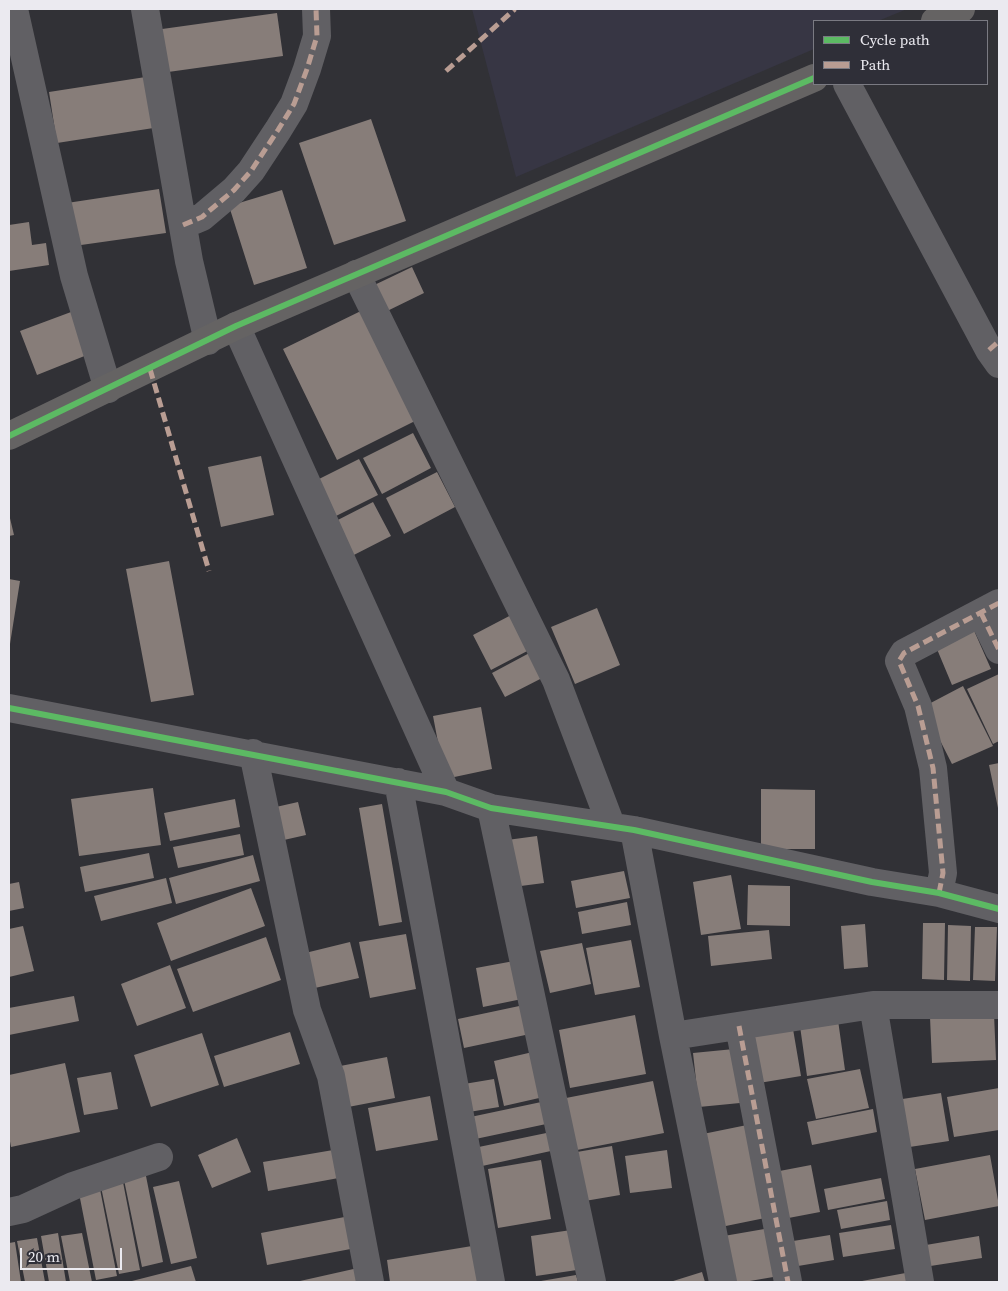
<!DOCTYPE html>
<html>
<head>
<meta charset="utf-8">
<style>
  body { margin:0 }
  #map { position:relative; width:1008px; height:1291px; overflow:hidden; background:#313136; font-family:"Source Serif 4",serif }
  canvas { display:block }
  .frame { position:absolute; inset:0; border:10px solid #ebeaf0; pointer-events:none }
  .legend { position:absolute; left:813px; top:20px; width:175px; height:65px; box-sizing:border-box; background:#2f2f38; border:1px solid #7a7a82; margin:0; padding:6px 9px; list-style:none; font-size:15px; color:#ebeaf0 }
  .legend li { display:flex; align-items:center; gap:10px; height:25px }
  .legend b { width:25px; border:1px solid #7a7a82 }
  .scale { position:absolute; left:20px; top:1248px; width:102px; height:22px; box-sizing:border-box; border:2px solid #ebeaf0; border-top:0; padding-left:6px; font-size:15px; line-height:18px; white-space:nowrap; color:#ebeaf0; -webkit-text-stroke:4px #2f2f38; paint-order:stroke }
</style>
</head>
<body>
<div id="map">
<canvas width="1008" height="1291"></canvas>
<div class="frame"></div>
<ul class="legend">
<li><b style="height:6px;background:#5cba63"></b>Cycle path</li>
<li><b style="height:6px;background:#b99d93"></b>Path</li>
</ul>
<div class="scale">20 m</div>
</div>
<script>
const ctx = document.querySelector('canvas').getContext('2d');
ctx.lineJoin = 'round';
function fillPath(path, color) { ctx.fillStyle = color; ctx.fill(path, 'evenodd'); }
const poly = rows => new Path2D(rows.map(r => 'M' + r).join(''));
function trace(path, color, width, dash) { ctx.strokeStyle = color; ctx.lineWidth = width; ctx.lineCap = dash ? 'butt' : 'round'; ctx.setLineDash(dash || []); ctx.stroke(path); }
const built = poly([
  [472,9,907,9,878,21,814,21,814,49,516,177]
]);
const building = poly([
  [277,13,283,56,161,73,155,30],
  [152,76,160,127,57,143,49,92],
  [371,119,406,221,334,245,299,143],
  [159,189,166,233,74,246,67,203],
  [282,190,307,268,254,285,229,206],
  [29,222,32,245,46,243,49,265,9,271,9,225],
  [412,267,424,293,379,315,366,289],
  [367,308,421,418,337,460,283,349],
  [71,312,87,355,37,375,20,331],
  [413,433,431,468,382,494,363,458],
  [261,456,274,515,221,527,208,467],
  [359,459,378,495,330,519,311,483],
  [437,472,455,507,404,534,386,498],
  [373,502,391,536,346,559,328,525],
  [9,514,14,535,9,536],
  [169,561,194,695,151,702,126,569],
  [9,579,20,581,10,644,9,644],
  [597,608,620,665,575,684,551,627],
  [515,613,533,648,491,670,473,635],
  [972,626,991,669,952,685,934,642],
  [535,650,548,675,505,697,492,673],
  [999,674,999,741,993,744,967,689],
  [963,686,993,746,952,764,923,707],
  [481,707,492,769,445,779,433,716],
  [999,763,999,807,998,808,989,765],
  [153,788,161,845,79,856,71,799],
  [761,789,815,790,815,849,761,849],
  [235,799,240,827,170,841,164,813],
  [298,802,306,835,275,842,267,809],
  [382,804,402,922,379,926,359,808],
  [240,834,244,855,178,868,173,847],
  [537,836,544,883,513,887,507,840],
  [149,853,154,878,85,892,80,867],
  [253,855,260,881,176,904,169,878],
  [624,871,630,898,576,908,571,881],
  [731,875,741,929,701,935,693,882],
  [166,878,172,903,101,921,94,896],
  [19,882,24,908,9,911,9,884],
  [748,885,790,886,790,926,747,925],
  [251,888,265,926,171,961,157,923],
  [627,902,631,925,582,934,578,912],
  [923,923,945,923,944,980,922,979],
  [865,924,868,967,844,969,841,926],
  [948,925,971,926,970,981,947,980],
  [23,926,34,971,9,977,9,929],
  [975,927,997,927,995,981,973,980],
  [769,930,772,959,711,966,708,936],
  [406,934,416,989,370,998,359,942],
  [266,937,281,980,193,1012,177,969],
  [631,940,640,987,595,995,586,948],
  [350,942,359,978,306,990,297,955],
  [582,943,591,984,550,993,540,951],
  [514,961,522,999,483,1007,476,968],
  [170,965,186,1008,137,1026,121,984],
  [74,996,79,1021,9,1035,9,1008],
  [524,1005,530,1034,464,1048,458,1019],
  [837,1013,845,1070,807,1076,799,1019],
  [994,1014,996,1060,932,1063,930,1017],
  [635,1015,646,1074,570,1088,559,1030],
  [793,1029,801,1076,759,1083,750,1036],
  [290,1032,300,1064,224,1087,214,1056],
  [202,1033,219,1085,151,1107,134,1055],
  [734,1049,740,1103,699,1107,693,1053],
  [537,1051,548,1096,504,1106,494,1061],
  [387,1057,395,1098,343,1108,335,1067],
  [65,1063,80,1132,11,1147,9,1136,9,1075],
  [860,1069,869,1108,816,1119,807,1079],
  [111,1072,118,1109,84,1115,77,1078],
  [494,1079,499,1107,463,1113,458,1085],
  [653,1081,664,1133,577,1150,566,1098],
  [999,1088,999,1130,954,1137,947,1097],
  [941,1093,949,1141,903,1148,896,1100],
  [430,1096,438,1140,376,1151,368,1108],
  [546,1101,551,1123,466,1141,461,1119],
  [873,1109,877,1132,812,1145,807,1122],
  [747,1125,765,1218,716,1228,698,1135],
  [556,1131,560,1149,473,1168,469,1149],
  [237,1138,251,1172,212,1188,198,1155],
  [612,1146,620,1195,579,1202,571,1153],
  [339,1149,344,1177,268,1191,263,1162],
  [667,1150,672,1188,630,1193,625,1156],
  [990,1155,999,1206,925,1220,915,1169],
  [541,1160,551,1219,498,1228,488,1169],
  [811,1165,820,1212,778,1220,769,1173],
  [145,1171,163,1262,142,1267,123,1175],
  [122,1177,140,1270,119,1274,100,1182],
  [881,1178,885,1199,828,1210,824,1189],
  [179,1181,197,1258,171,1264,153,1187],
  [99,1184,117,1276,96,1280,78,1188],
  [887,1201,890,1220,841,1229,837,1210],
  [355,1215,361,1247,267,1265,261,1233],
  [891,1225,895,1249,843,1257,839,1233],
  [776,1227,785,1275,744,1282,725,1282,718,1237],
  [571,1230,577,1270,536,1276,531,1236],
  [58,1233,66,1282,49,1282,41,1236],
  [82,1233,92,1282,70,1282,61,1236],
  [830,1235,834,1260,792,1267,787,1242],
  [979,1236,982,1258,924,1267,920,1246],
  [37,1238,45,1282,25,1282,17,1241],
  [15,1242,21,1282,9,1282,9,1243],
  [472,1246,478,1282,390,1282,387,1260],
  [191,1266,196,1282,128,1282],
  [358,1268,362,1282,300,1282,300,1281],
  [702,1272,705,1282,670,1282],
  [911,1272,913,1282,862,1282,862,1281],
  [576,1275,578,1282,541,1282,541,1281]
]);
const street = poly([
  [14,9,74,276,108,389],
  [145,9,189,261,208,341],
  [847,84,989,350,999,364],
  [183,225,202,217,234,190,251,171,278,130,294,104,307,69,317,36,316,9],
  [356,274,556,680,611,825],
  [236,326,446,792],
  [981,613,999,650],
  [9,708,446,792,491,808,634,830,872,882,939,893,999,909],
  [253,753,307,1010,331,1076,370,1282],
  [398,782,491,1282],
  [491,808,592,1282],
  [634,830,673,1036,723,1282],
  [939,893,943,873,933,768,918,706,899,661,904,653,999,603],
  [873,1005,920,1282],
  [739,1026,788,1282],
  [673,1036,873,1005,999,1005],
  [9,1212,23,1209,73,1186,159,1157]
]);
const secondary = poly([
  [935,21,961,9],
  [9,436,236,326,814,78]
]);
const quiet = poly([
  [446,71,515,9],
  [183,225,202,217,234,190,251,171,278,130,294,104,307,69,317,36,316,9],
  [989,350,999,341],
  [150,369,209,571],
  [981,613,999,650],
  [939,893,943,873,933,768,918,706,899,661,904,653,999,603],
  [739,1026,788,1282]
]);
const cycleway = poly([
  [9,436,236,326,814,78],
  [9,708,446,792,491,808,634,830,872,882,939,893,999,909]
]);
fillPath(built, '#373644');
fillPath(building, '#877d79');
trace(street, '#616064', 28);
trace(secondary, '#656363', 28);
trace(quiet, '#b99d93', 5, [10, 5]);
trace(cycleway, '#5cba63', 6);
</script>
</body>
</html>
